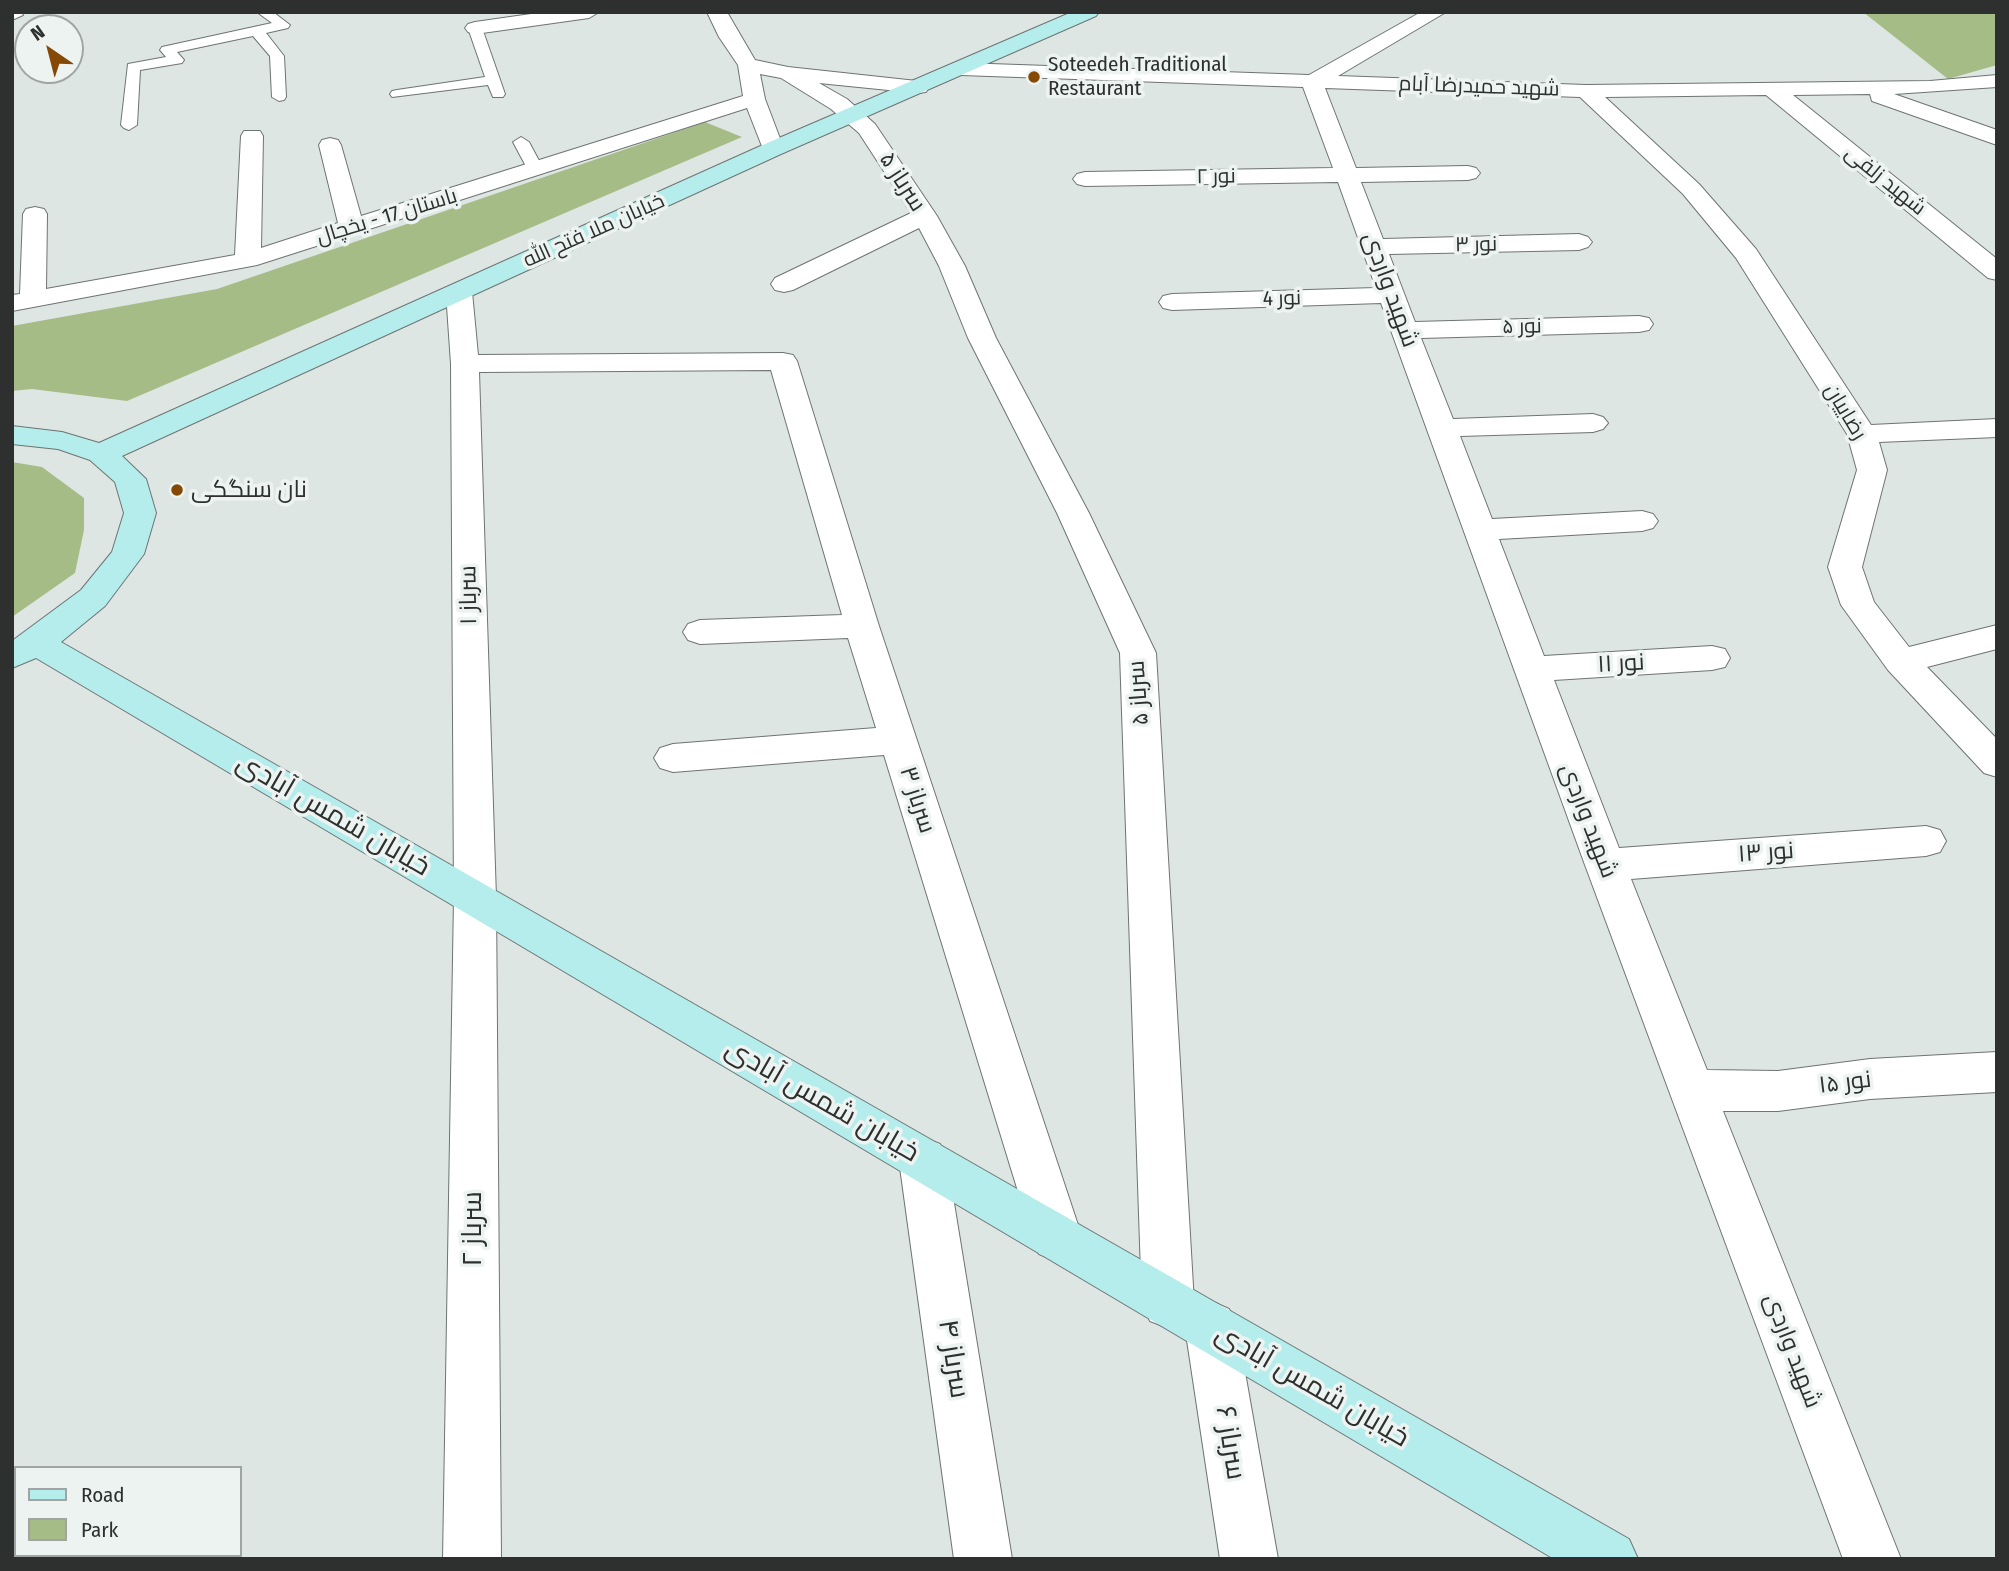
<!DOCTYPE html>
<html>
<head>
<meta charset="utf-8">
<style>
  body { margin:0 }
  #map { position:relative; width:2009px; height:1571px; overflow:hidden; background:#dee6e3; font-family:"Fira Sans Condensed",sans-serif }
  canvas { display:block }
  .frame { position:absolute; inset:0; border:14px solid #2d302f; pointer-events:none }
  .legend { position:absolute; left:14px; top:1466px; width:228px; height:91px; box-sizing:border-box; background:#ecf3f0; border:2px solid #a0a5a3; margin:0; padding:9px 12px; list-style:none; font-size:21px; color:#2d302f }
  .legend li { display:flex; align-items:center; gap:14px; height:35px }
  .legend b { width:35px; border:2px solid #a0a5a3 }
  .north { position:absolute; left:14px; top:14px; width:70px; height:70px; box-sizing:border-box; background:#ecf3f0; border:2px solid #a0a5a3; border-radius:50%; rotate:325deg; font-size:19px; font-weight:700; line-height:28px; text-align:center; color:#2d302f }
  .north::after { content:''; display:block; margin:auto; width:24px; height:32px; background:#854805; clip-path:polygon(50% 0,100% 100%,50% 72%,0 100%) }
</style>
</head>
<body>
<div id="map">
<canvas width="2009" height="1571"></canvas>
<div class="frame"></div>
<ul class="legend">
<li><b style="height:9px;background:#b5ecec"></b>Road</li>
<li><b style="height:19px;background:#a6bc87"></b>Park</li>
</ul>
<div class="north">N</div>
</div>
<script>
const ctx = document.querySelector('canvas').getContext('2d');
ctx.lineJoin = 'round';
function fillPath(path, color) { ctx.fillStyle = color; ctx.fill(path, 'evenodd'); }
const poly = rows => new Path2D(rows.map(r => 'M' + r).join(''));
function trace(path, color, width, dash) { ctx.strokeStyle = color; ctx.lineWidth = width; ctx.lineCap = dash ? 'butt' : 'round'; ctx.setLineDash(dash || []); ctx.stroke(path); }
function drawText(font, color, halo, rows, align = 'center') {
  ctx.font = font + ' "Fira Sans Condensed",Cairo,sans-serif'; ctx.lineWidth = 7; ctx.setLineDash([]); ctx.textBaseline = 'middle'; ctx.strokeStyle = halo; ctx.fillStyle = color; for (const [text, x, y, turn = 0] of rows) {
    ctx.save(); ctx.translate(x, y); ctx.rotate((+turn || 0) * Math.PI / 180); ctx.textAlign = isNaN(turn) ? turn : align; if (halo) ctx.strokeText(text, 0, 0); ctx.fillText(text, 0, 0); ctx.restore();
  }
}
const green = poly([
  [1863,12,1997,12,1997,65,1948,79],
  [705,122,742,137,127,401,32,389,12,391,12,326,217,289],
  [12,462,42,467,84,498,84,530,75,573,12,617]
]);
const service = poly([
  [12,12,21,12,23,15,12,20,12,12],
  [257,12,273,12,290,25,288,28,266,33,284,56,286,97,284,100,279,101,272,97,270,56,253,36,177,52,184,60,182,63,140,70,137,125,129,130,124,128,121,125,128,64,166,57,160,50,162,47,272,23,257,12],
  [475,24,482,28,505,94,503,97,493,97,488,85,392,97,390,94,392,91,397,90,485,77,468,28,475,24],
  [521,137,529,142,544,170,542,173,536,175,528,170,513,142,521,137]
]);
const minor = poly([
  [545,12,599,12,589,18,475,34,468,32,465,28,468,24,475,22,545,12],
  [707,12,727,12,755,60,788,67,926,82,929,87,926,92,918,93,819,83,847,99,875,124,937,216,965,266,996,338,1089,513,1156,653,1194,1303,1186,1321,1168,1328,1150,1321,1142,1303,1120,653,1057,513,968,338,939,266,919,228,793,290,784,292,775,290,771,284,775,278,911,213,859,133,831,109,781,78,760,74,765,99,784,149,781,154,765,154,747,108,257,265,12,311,12,295,20,294,23,214,26,209,35,207,44,209,47,214,46,289,235,255,241,136,244,131,260,131,263,136,261,248,338,223,319,145,322,140,330,138,338,140,341,145,361,216,743,96,738,65,719,37,707,12],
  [1421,12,1446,12,1338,76,1586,85,1930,81,1997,75,1997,87,1894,94,1997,130,1997,145,1872,101,1870,94,1793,95,1997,259,1997,280,1988,278,1766,95,1605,97,1699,184,1756,249,1871,425,1997,419,1997,437,1879,442,1887,470,1862,567,1874,602,1909,647,1997,625,1997,649,1927,667,1997,739,1997,777,1984,773,1888,670,1841,605,1828,567,1857,470,1847,434,1736,258,1683,194,1580,97,1325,88,1356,168,1468,166,1476,168,1480,173,1476,178,1468,180,1361,182,1383,239,1579,234,1588,237,1592,242,1588,247,1579,250,1389,254,1415,322,1639,316,1649,318,1653,324,1649,330,1639,332,1421,338,1453,419,1593,414,1603,417,1608,423,1603,429,1593,432,1460,436,1492,519,1642,511,1653,514,1658,521,1653,528,1642,531,1499,539,1544,656,1712,646,1725,649,1730,658,1725,667,1712,670,1554,680,1619,848,1926,826,1940,830,1946,841,1940,852,1926,856,1631,879,1707,1070,1778,1071,1870,1059,1997,1052,1997,1092,1870,1099,1778,1111,1723,1111,1901,1559,1843,1559,1585,865,1381,303,1172,310,1163,308,1159,302,1163,296,1172,294,1376,288,1338,182,1085,186,1077,184,1073,179,1077,174,1085,172,1333,168,1303,87,961,75,954,73,951,69,954,65,961,63,1309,75,1421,12],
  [459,284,468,286,472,292,478,355,783,353,793,355,797,361,879,626,1082,1237,1075,1254,1057,1261,1039,1254,1032,1237,884,755,673,772,660,768,654,758,660,748,673,744,876,728,848,638,700,644,688,640,683,632,688,624,700,620,842,615,771,370,479,372,496,898,501,1559,443,1559,454,898,451,364,446,292,450,286,459,284],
  [923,1138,940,1144,947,1160,1012,1559,954,1559,899,1160,906,1144,923,1138],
  [1211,1301,1229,1309,1237,1327,1278,1559,1220,1559,1185,1327,1193,1309,1211,1301]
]);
const secondary = poly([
  [1072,12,1099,12,1096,16,781,154,122,456,146,479,156,513,144,554,105,606,61,642,1629,1539,1638,1559,1554,1559,36,658,12,668,12,641,81,590,112,552,124,513,115,482,90,460,58,449,12,444,12,426,62,432,99,443,765,144,1072,12]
]);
const markers = [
  [1034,77,7,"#854805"],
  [177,490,7,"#854805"]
];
const farPoinames = [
  ["Soteedeh Traditional",1048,65],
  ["Restaurant",1048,89]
];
const farStreetnames = [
  ["شهید حمیدرضا آبام",1479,87,2],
  ["نور ۲",1216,177,-1],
  ["شهید زلفی",1885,181,39],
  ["باستان 17 - یخچال",387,217,-17],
  ["خیابان ملا فتح الله",594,231,-24],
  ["نور ۳",1476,245,-1],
  ["نور 4",1282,299,-2],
  ["نور ۵",1522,327,-1],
  ["رضاییان",1845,412,59]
];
const streetNames = [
  ["سرباز ۵",902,182,57],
  ["شهید واردی",1390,290,70],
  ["سرباز ۱",469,595,-91],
  ["نور ۱۱",1621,664,-3],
  ["سرباز ۵",1139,693,-94],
  ["سرباز ۳",917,800,72],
  ["شهید واردی",1588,821,69],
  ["نور ۱۳",1766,853,-4],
  ["نور ۱۵",1845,1083,-7],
  ["شهید واردی",1792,1351,69]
];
const poiNames = [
  ["نان سنگکی",191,490]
];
const nearStreetnames = [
  ["خیابان شمس آبادی",333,815,30],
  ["خیابان شمس آبادی",822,1101,30],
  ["سرباز ۲",473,1229,-90],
  ["سرباز ۴",953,1359,81],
  ["خیابان شمس آبادی",1312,1386,30],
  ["سرباز ۶",1230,1443,81]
];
fillPath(green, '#a6bc87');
trace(service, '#6d7471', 2);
trace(minor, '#6d7471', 2);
trace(secondary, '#6d7471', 2);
fillPath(service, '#fff');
fillPath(minor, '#fff');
fillPath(secondary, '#b5ecec');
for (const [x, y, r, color] of markers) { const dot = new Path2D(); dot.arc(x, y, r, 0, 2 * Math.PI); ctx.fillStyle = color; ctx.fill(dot); trace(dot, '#ecf3f0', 2.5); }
drawText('21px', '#2d302f', '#ecf3f0', farPoinames, 'left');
drawText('21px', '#2d302f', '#ecf3f0', farStreetnames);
drawText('24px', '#2d302f', '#ecf3f0', streetNames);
drawText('24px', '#2d302f', '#ecf3f0', poiNames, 'left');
drawText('28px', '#2d302f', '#ecf3f0', nearStreetnames);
</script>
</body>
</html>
